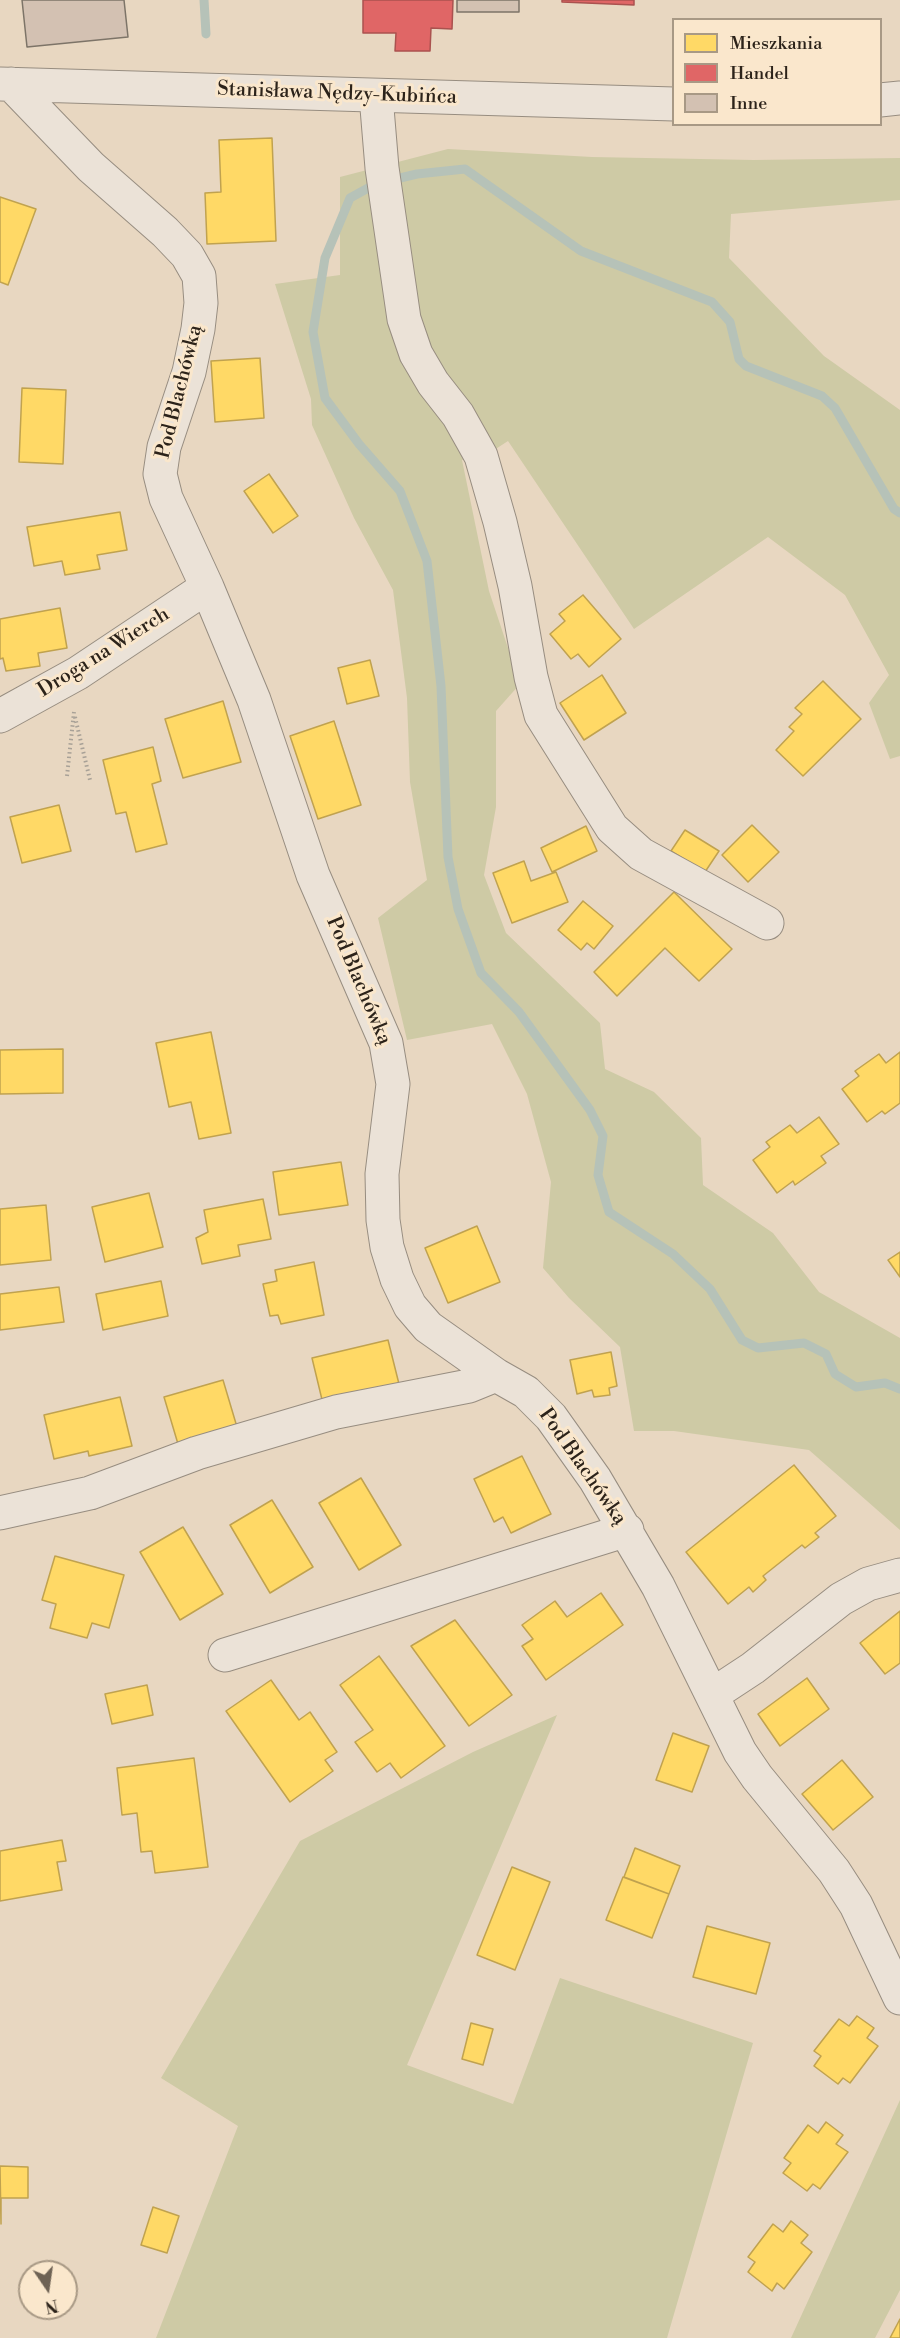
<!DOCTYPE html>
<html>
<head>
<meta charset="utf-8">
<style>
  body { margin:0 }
  #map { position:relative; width:900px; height:2338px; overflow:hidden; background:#e8d7c1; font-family:"Libre Bodoni",serif }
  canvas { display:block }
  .legend { position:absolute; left:672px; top:18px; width:210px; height:108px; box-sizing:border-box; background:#fae7cc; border:2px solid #a89985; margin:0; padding:8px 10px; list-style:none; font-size:18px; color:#2c231a }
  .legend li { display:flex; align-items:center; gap:12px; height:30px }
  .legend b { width:30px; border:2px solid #a89985 }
  .north { position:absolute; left:18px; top:2260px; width:60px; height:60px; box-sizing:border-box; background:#fae7cc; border:2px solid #a89985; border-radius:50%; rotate:167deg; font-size:16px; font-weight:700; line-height:24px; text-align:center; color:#2c231a }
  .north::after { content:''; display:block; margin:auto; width:21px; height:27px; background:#6e6254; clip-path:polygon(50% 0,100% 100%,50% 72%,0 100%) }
</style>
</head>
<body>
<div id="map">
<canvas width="900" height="2338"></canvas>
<ul class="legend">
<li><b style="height:16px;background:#ffd966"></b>Mieszkania</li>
<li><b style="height:16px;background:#e06666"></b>Handel</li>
<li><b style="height:16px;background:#d3c1b2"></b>Inne</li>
</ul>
<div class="north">N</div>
</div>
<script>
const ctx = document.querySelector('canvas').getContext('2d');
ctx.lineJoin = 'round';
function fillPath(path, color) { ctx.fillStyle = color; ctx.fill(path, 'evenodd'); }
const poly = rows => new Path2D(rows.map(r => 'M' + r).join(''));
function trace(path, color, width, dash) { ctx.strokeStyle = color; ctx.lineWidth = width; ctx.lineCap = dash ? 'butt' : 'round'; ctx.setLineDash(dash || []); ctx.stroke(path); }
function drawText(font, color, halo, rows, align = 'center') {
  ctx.font = font + ' "Libre Bodoni",serif'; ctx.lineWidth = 6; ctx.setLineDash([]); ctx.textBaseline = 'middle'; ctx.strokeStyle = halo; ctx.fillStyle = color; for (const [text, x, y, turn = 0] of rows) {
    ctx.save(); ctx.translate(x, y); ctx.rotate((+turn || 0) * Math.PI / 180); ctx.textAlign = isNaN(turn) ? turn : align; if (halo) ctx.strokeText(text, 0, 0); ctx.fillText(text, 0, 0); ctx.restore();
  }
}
const green = poly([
  [448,149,592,157,754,160,900,158,900,200,731,214,729,258,824,356,900,410,900,756,890,759,869,703,889,675,845,595,768,537,634,629,508,441,488,454,462,460,489,591,520,684,496,711,496,807,484,875,506,933,600,1023,605,1069,654,1092,701,1138,703,1185,773,1233,819,1292,900,1338,900,1530,809,1450,674,1431,634,1431,620,1347,569,1298,543,1268,551,1182,527,1094,492,1024,407,1040,378,918,427,880,410,782,407,698,393,590,354,518,312,425,311,399,275,284,340,275,340,177],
  [557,1715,407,2065,513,2104,560,1978,753,2043,667,2338,156,2338,238,2126,161,2078,300,1841,473,1752],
  [900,2100,900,2290,875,2338,791,2338]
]);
const homes = poly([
  [272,138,276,241,207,244,205,193,221,192,219,140,272,138],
  [0,197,36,209,8,285,0,282,0,197],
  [260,358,264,418,215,422,211,361,260,358],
  [22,388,66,390,63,464,19,462,22,388],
  [269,474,298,516,273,533,244,491,269,474],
  [120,512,127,550,97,555,100,569,65,575,62,561,34,566,27,527,120,512],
  [583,595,621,639,589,667,578,654,571,659,550,634,565,621,559,614,583,595],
  [60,608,67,648,38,653,40,666,6,671,3,658,0,659,0,619,60,608],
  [370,660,379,696,347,704,338,668,370,660],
  [602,675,626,713,584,740,560,703,602,675],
  [823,681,861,719,803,776,776,750,794,731,789,727,802,714,795,708,823,681],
  [223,701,241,762,183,778,165,719,223,701],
  [334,721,361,805,318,819,290,736,334,721],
  [153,747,161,781,152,784,167,844,136,852,126,812,116,814,103,760,153,747],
  [59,805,71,851,22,863,10,817,59,805],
  [752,825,779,852,748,882,722,855,752,825],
  [586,826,597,851,552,872,541,848,586,826],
  [685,830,719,851,705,872,671,851,685,830],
  [524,861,531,881,556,872,568,902,512,923,493,873,524,861],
  [674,892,732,949,699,981,665,948,617,996,594,972,674,892],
  [583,901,613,926,594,949,587,943,581,950,558,930,583,901],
  [211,1032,231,1133,199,1139,191,1102,169,1107,156,1043,211,1032],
  [63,1049,63,1093,0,1094,0,1050,63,1049],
  [900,1052,900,1103,885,1114,882,1111,867,1122,842,1089,859,1076,855,1071,879,1054,886,1063,900,1052],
  [819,1117,839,1144,821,1156,826,1163,795,1185,793,1181,777,1193,753,1160,770,1147,766,1142,790,1125,797,1133,819,1117],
  [341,1162,348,1205,279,1215,273,1172,341,1162],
  [149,1193,163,1247,105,1262,92,1207,149,1193],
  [263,1199,271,1239,238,1245,240,1256,202,1264,196,1238,208,1232,204,1210,263,1199],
  [46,1205,51,1260,0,1265,0,1209,46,1205],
  [477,1226,500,1282,448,1303,425,1248,477,1226],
  [900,1252,900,1277,888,1260,900,1252],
  [314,1262,324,1315,281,1324,278,1315,270,1316,263,1284,277,1281,275,1270,314,1262],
  [161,1281,168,1316,103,1330,96,1294,161,1281],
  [59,1287,64,1322,0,1330,0,1294,59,1287],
  [388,1340,399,1384,324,1408,312,1358,388,1340],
  [611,1352,617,1386,609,1388,610,1395,594,1397,592,1390,577,1394,570,1360,611,1352],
  [223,1380,237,1427,178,1444,164,1397,223,1380],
  [120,1397,132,1446,89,1456,88,1451,54,1459,44,1415,120,1397],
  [522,1456,551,1514,511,1533,503,1517,494,1522,474,1479,522,1456],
  [794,1465,836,1516,815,1533,819,1537,805,1548,802,1545,763,1576,766,1580,753,1592,749,1587,728,1604,686,1552,794,1465],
  [361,1478,401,1545,359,1570,319,1503,361,1478],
  [272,1500,313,1567,270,1593,230,1525,272,1500],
  [183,1527,223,1594,180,1620,140,1552,183,1527],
  [55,1556,124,1575,109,1628,92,1623,87,1638,50,1628,56,1604,42,1600,55,1556],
  [601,1593,623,1625,546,1680,522,1646,533,1639,522,1625,555,1601,567,1617,601,1593],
  [900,1611,900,1663,885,1674,860,1643,900,1611],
  [455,1620,512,1695,469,1726,411,1646,455,1620],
  [379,1656,445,1746,401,1778,390,1763,377,1772,355,1742,373,1730,340,1685,379,1656],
  [807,1678,829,1709,780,1746,758,1714,807,1678],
  [271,1680,299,1720,310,1712,337,1752,325,1760,333,1771,290,1802,226,1711,271,1680],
  [147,1685,153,1715,112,1724,105,1694,147,1685],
  [673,1733,709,1746,692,1792,656,1780,673,1733],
  [194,1758,208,1867,155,1873,152,1851,141,1852,137,1813,122,1815,117,1768,194,1758],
  [842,1760,873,1797,833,1830,802,1794,842,1760],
  [62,1840,66,1861,57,1862,62,1890,0,1901,0,1851,62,1840],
  [635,1848,680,1866,669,1894,624,1877,635,1848],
  [512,1867,550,1882,515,1970,477,1955,512,1867],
  [623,1877,669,1894,652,1938,606,1920,623,1877],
  [707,1926,770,1943,756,1994,693,1977,707,1926],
  [857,2016,874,2028,867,2038,878,2046,850,2083,843,2078,838,2084,814,2066,821,2056,814,2051,839,2019,849,2026,857,2016],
  [471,2023,493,2029,483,2065,462,2059,471,2023],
  [826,2122,843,2135,836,2144,848,2152,820,2189,813,2184,807,2191,783,2173,791,2163,784,2158,808,2125,818,2133,826,2122],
  [0,2166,28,2167,28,2198,1,2198,1,2224,0,2166],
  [153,2207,179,2216,167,2253,141,2245,153,2207],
  [791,2221,808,2235,801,2243,812,2252,784,2289,777,2283,772,2291,748,2272,755,2262,748,2257,773,2224,783,2232,791,2221],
  [900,2319,900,2338,890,2338,900,2319]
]);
const shops = poly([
  [363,0,453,0,452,29,431,28,430,51,395,51,396,33,363,33,363,0],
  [562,0,634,0,634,5,562,2,562,0]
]);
const stream = poly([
  [204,0,206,34],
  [400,178,417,174,465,169,581,251,712,302,730,322,739,359,746,366,822,396,835,408,894,509,900,513],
  [370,187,350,198,325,258,313,332,325,398,359,444,400,491,427,561,441,686,448,857,458,909,481,973,519,1012,590,1110,603,1136,598,1175,609,1212,673,1254,710,1289,742,1340,758,1348,804,1343,826,1354,835,1374,856,1387,885,1383,900,1389]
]);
const building = poly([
  [22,0,124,0,128,37,27,47,22,0],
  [457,0,519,0,519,12,457,12,457,0]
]);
const path = poly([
  [75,717,90,780],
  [67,776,74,712]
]);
const minor = poly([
  [0,84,674,104],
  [11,84,91,167,165,232,187,255,199,276,201,303,198,329,189,372,164,447,160,474,166,498,207,587,254,700,313,875,386,1043,393,1084,382,1174,383,1220,387,1247,397,1279,410,1306,428,1327,496,1375,526,1392,551,1417,595,1479,658,1586,740,1752,757,1777,834,1871,856,1905,900,1998],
  [376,96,382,168,404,319,416,354,433,383,458,415,481,456,500,522,515,586,531,677,541,715,612,828,641,854,767,923],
  [880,100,900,98],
  [0,716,78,673,207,587],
  [0,1513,90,1493,197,1453,336,1412,469,1386,496,1375],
  [225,1655,627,1530],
  [712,1695,753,1668,841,1599,868,1584,900,1575]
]);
const streetNames = [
  ["Stanisława Nędzy-Kubińca",337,94,2],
  ["Pod Blachówką",180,392,-76],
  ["Droga na Wierch",104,653,-32],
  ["Pod Blachówką",358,981,67],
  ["Pod Blachówką",582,1467,55]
];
fillPath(green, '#cecaa5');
fillPath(homes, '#ffd966');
trace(homes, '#c0a24f', 1.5);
fillPath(shops, '#e06666');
trace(shops, '#aa524f', 1.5);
trace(stream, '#b6c2b8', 9);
fillPath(building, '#d3c1b2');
trace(building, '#7d7468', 1.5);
trace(minor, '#978d80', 35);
trace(path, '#a8a197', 4, [1.5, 3]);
trace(minor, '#ebe2d7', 33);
drawText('20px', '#2c231a', '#fae7cc', streetNames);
</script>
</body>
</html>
